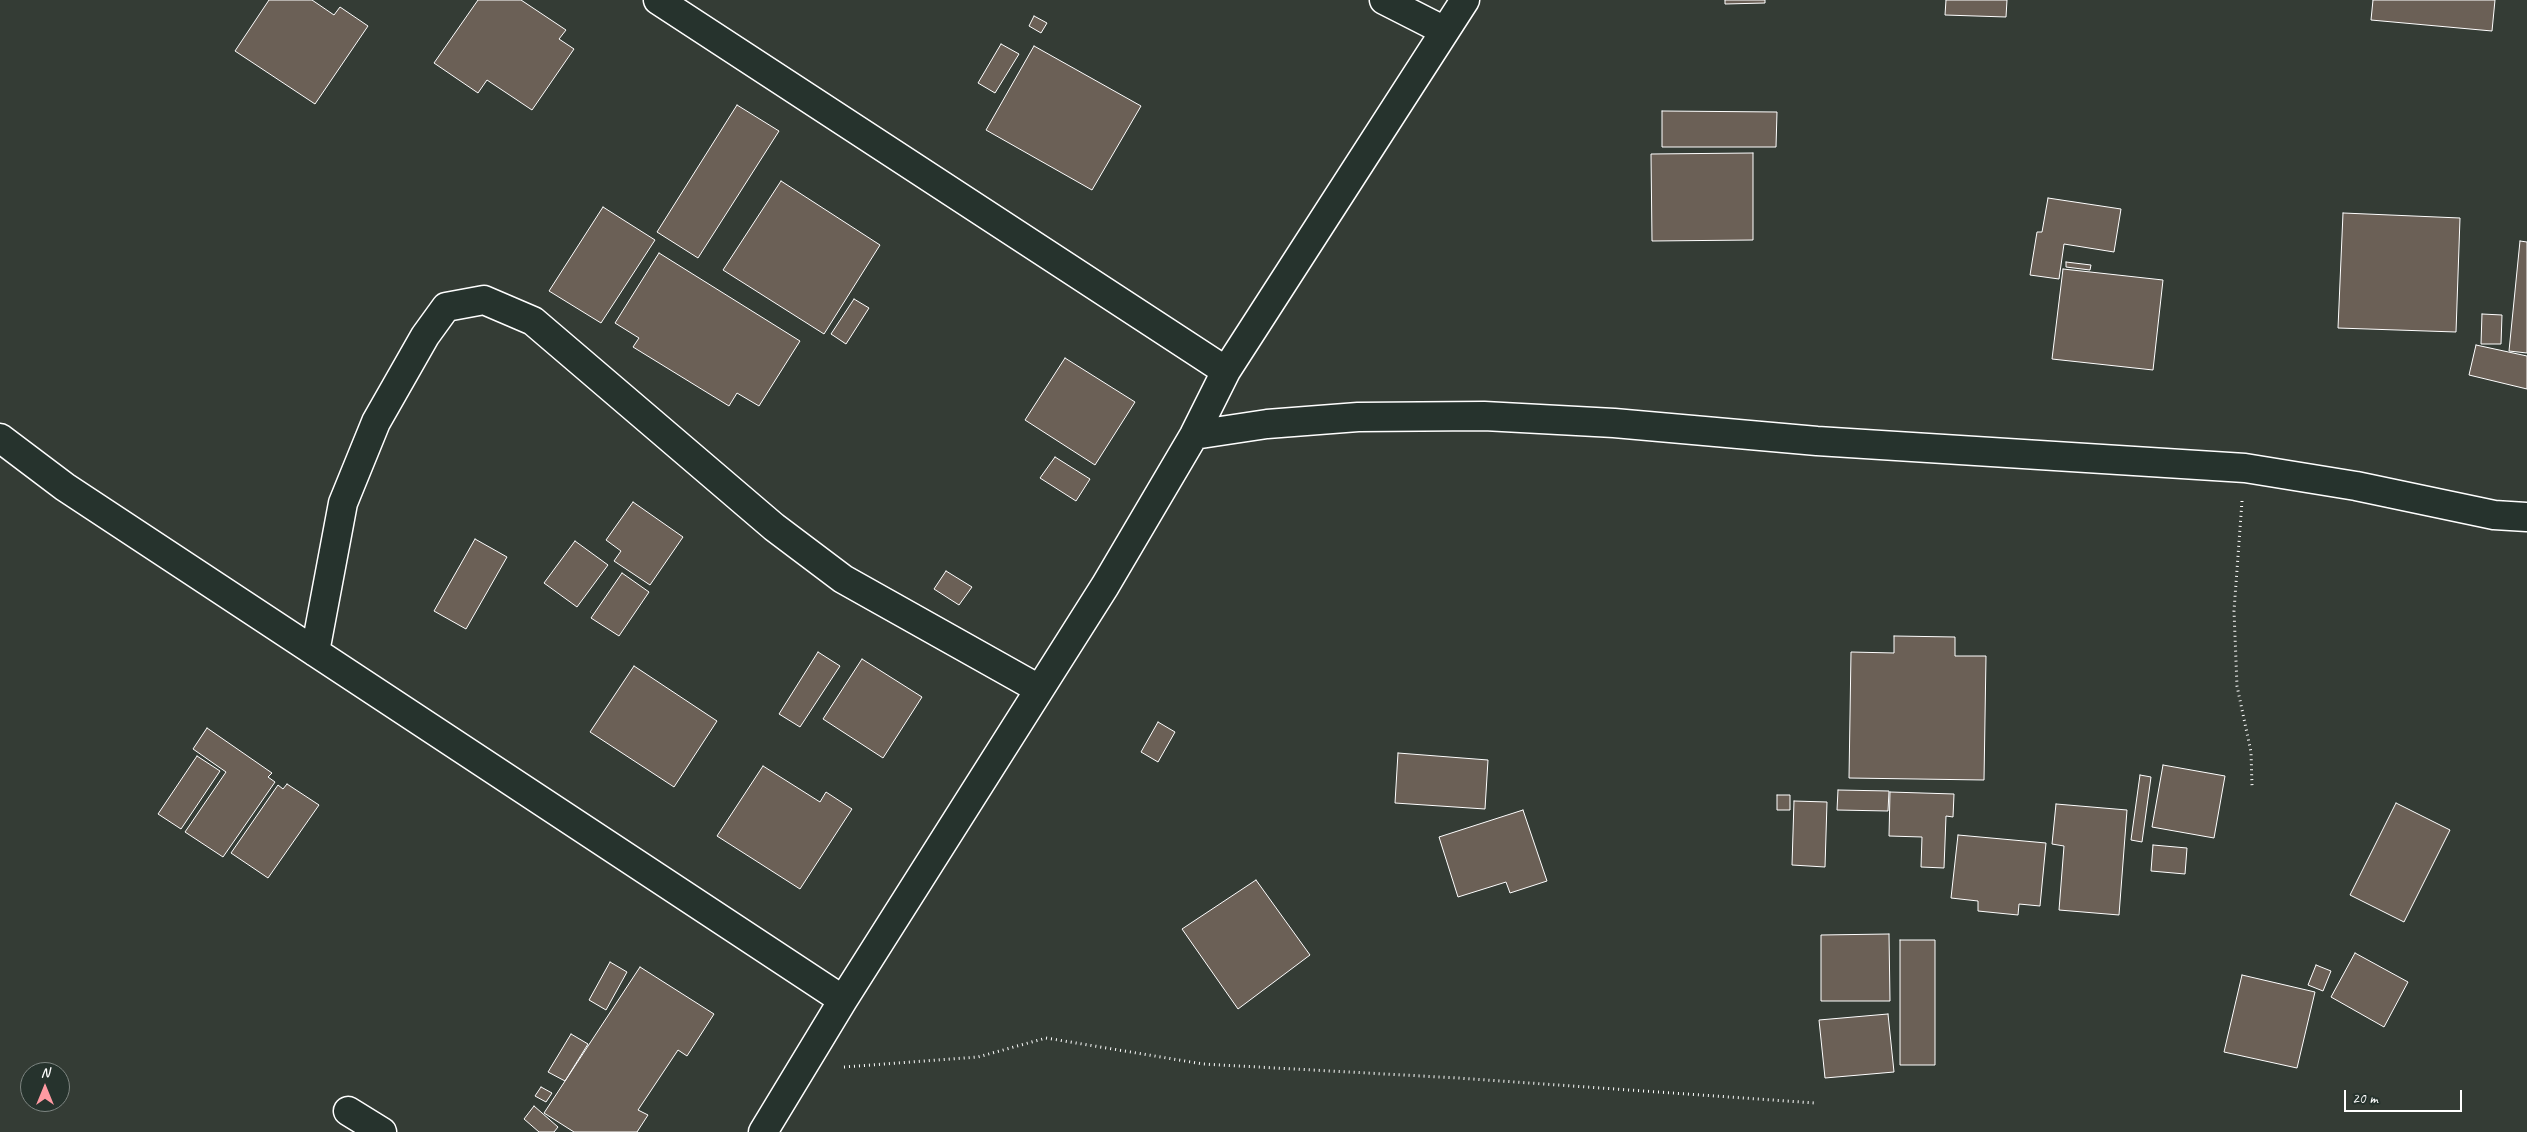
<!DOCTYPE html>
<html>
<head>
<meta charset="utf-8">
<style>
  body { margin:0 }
  #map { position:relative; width:2527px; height:1132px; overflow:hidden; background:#343c35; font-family:Caveat,sans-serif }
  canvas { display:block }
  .north { position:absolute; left:20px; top:1062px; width:50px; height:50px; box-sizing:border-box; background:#26332d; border:1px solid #7d8581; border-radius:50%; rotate:0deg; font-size:14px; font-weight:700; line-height:20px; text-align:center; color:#fff }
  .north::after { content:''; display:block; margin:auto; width:18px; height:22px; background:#ff9aa2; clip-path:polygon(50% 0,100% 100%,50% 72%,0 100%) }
  .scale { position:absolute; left:2344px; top:1090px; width:118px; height:22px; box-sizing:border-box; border:2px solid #fff; border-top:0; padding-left:6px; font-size:15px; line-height:18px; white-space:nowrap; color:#fff; -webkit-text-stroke:4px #26332d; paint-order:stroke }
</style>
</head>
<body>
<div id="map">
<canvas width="2527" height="1132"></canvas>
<div class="north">N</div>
<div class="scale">20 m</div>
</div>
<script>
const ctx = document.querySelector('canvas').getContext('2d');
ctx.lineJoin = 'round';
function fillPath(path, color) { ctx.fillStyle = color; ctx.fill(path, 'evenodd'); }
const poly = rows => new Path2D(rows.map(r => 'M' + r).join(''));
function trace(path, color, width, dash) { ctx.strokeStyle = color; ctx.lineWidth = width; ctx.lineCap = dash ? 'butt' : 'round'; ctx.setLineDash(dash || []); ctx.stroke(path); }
const building = poly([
  [269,0,312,0,334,15,340,7,368,26,315,104,235,51,269,0],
  [478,0,521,0,566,30,559,39,574,49,532,110,487,80,478,93,434,63,478,0],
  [1725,0,1765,0,1765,3,1725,4,1725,0],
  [1946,0,2007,0,2006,17,1945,15,1946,0],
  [2373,0,2495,0,2492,31,2371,20,2373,0],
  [1034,16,1047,23,1041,33,1029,26,1034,16],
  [1001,44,1019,54,995,93,978,83,1001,44],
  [1034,46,1141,106,1092,190,986,130,1034,46],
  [737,105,779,131,698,258,657,232,737,105],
  [1662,111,1777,112,1776,147,1662,147,1662,111],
  [1753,153,1753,240,1652,241,1651,154,1753,153],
  [781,181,880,245,824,334,723,270,781,181],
  [2048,198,2121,209,2114,252,2064,244,2059,279,2030,275,2037,232,2042,232,2048,198],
  [603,207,655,240,601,323,549,291,603,207],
  [2343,213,2460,218,2456,332,2338,328,2343,213],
  [2520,241,2527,242,2527,353,2509,351,2520,241],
  [659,253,800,341,759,406,737,393,729,406,633,347,639,338,615,323,659,253],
  [2066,262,2091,265,2090,270,2066,267,2066,262],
  [2063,269,2163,280,2153,370,2052,359,2063,269],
  [854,299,869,308,846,344,831,334,854,299],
  [2482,314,2502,315,2501,344,2481,344,2482,314],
  [2476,345,2527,356,2527,389,2469,375,2476,345],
  [1065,358,1135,402,1095,465,1025,420,1065,358],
  [1055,457,1090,479,1076,501,1040,478,1055,457],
  [633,502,683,537,650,585,614,561,621,551,606,540,633,502],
  [475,539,507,557,466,629,434,611,475,539],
  [575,541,608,565,577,607,544,583,575,541],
  [946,571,972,587,959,605,934,589,946,571],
  [622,573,649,592,619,636,591,618,622,573],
  [1894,636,1955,637,1955,656,1986,656,1984,780,1849,778,1851,652,1894,653,1894,636],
  [818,652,840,666,800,727,779,714,818,652],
  [862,659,922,697,883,758,823,719,862,659],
  [634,666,717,721,674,787,590,732,634,666],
  [1158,722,1175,732,1158,762,1141,752,1158,722],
  [207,728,272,773,268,777,275,782,223,857,185,832,226,772,193,749,207,728],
  [1398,753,1488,760,1485,809,1395,803,1398,753],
  [197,756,220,771,181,829,158,814,197,756],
  [2163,765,2225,776,2214,838,2152,827,2163,765],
  [763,766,820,802,826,792,852,809,800,889,717,836,763,766],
  [2140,775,2151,777,2142,842,2131,840,2140,775],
  [287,784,319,805,268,878,231,853,278,785,283,789,287,784],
  [1838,790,1889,791,1888,811,1837,810,1838,790],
  [1890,792,1954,794,1953,817,1946,816,1944,868,1921,867,1922,837,1889,836,1890,792],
  [1777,795,1790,795,1790,810,1777,810,1777,795],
  [1794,801,1827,802,1825,867,1792,865,1794,801],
  [2396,803,2450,830,2404,922,2350,895,2396,803],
  [2056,804,2127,810,2119,915,2059,910,2064,846,2052,844,2056,804],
  [1523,810,1547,881,1510,893,1506,882,1458,897,1439,837,1523,810],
  [1958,835,2046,843,2040,906,2019,904,2018,915,1978,911,1978,901,1951,898,1958,835],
  [2153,845,2187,848,2185,874,2151,871,2153,845],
  [1256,880,1310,955,1238,1009,1182,929,1256,880],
  [1889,934,1890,1001,1821,1001,1821,935,1889,934],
  [1900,940,1935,940,1935,1065,1900,1065,1900,940],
  [2355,953,2408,982,2384,1027,2331,997,2355,953],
  [610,962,627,972,606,1010,589,1000,610,962],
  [2316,965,2331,971,2323,991,2308,985,2316,965],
  [640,967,714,1014,687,1056,678,1050,638,1110,648,1115,637,1132,574,1132,544,1113,640,967],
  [2242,975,2315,992,2297,1068,2224,1052,2242,975],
  [1888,1014,1894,1072,1825,1078,1819,1020,1888,1014],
  [571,1034,588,1044,565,1081,548,1072,571,1034],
  [541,1087,552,1093,546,1102,535,1096,541,1087],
  [534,1106,558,1127,554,1132,539,1132,524,1119,534,1106]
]);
const path = poly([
  [2242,501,2234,611,2237,686,2251,752,2252,786],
  [844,1067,978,1057,1046,1038,1203,1064,1458,1078,1815,1103]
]);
const street = poly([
  [658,0,1226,371],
  [1384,0,1443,30],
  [1194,435,1267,424,1358,417,1484,416,1614,423,1817,441,2245,468,2356,486,2494,515,2527,517],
  [0,438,65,487,843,1000],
  [315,652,343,503,376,422,425,336,446,307,484,300,533,321,774,527,843,579,1039,689],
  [348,1111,382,1132],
  [763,1132,843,1000,1105,586,1194,435,1226,371,1465,0]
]);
fillPath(building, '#6b6056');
trace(building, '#fff', 1);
trace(street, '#fff', 31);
trace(path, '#fff', 3, [1, 4]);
trace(street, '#26332d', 28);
</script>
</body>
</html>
